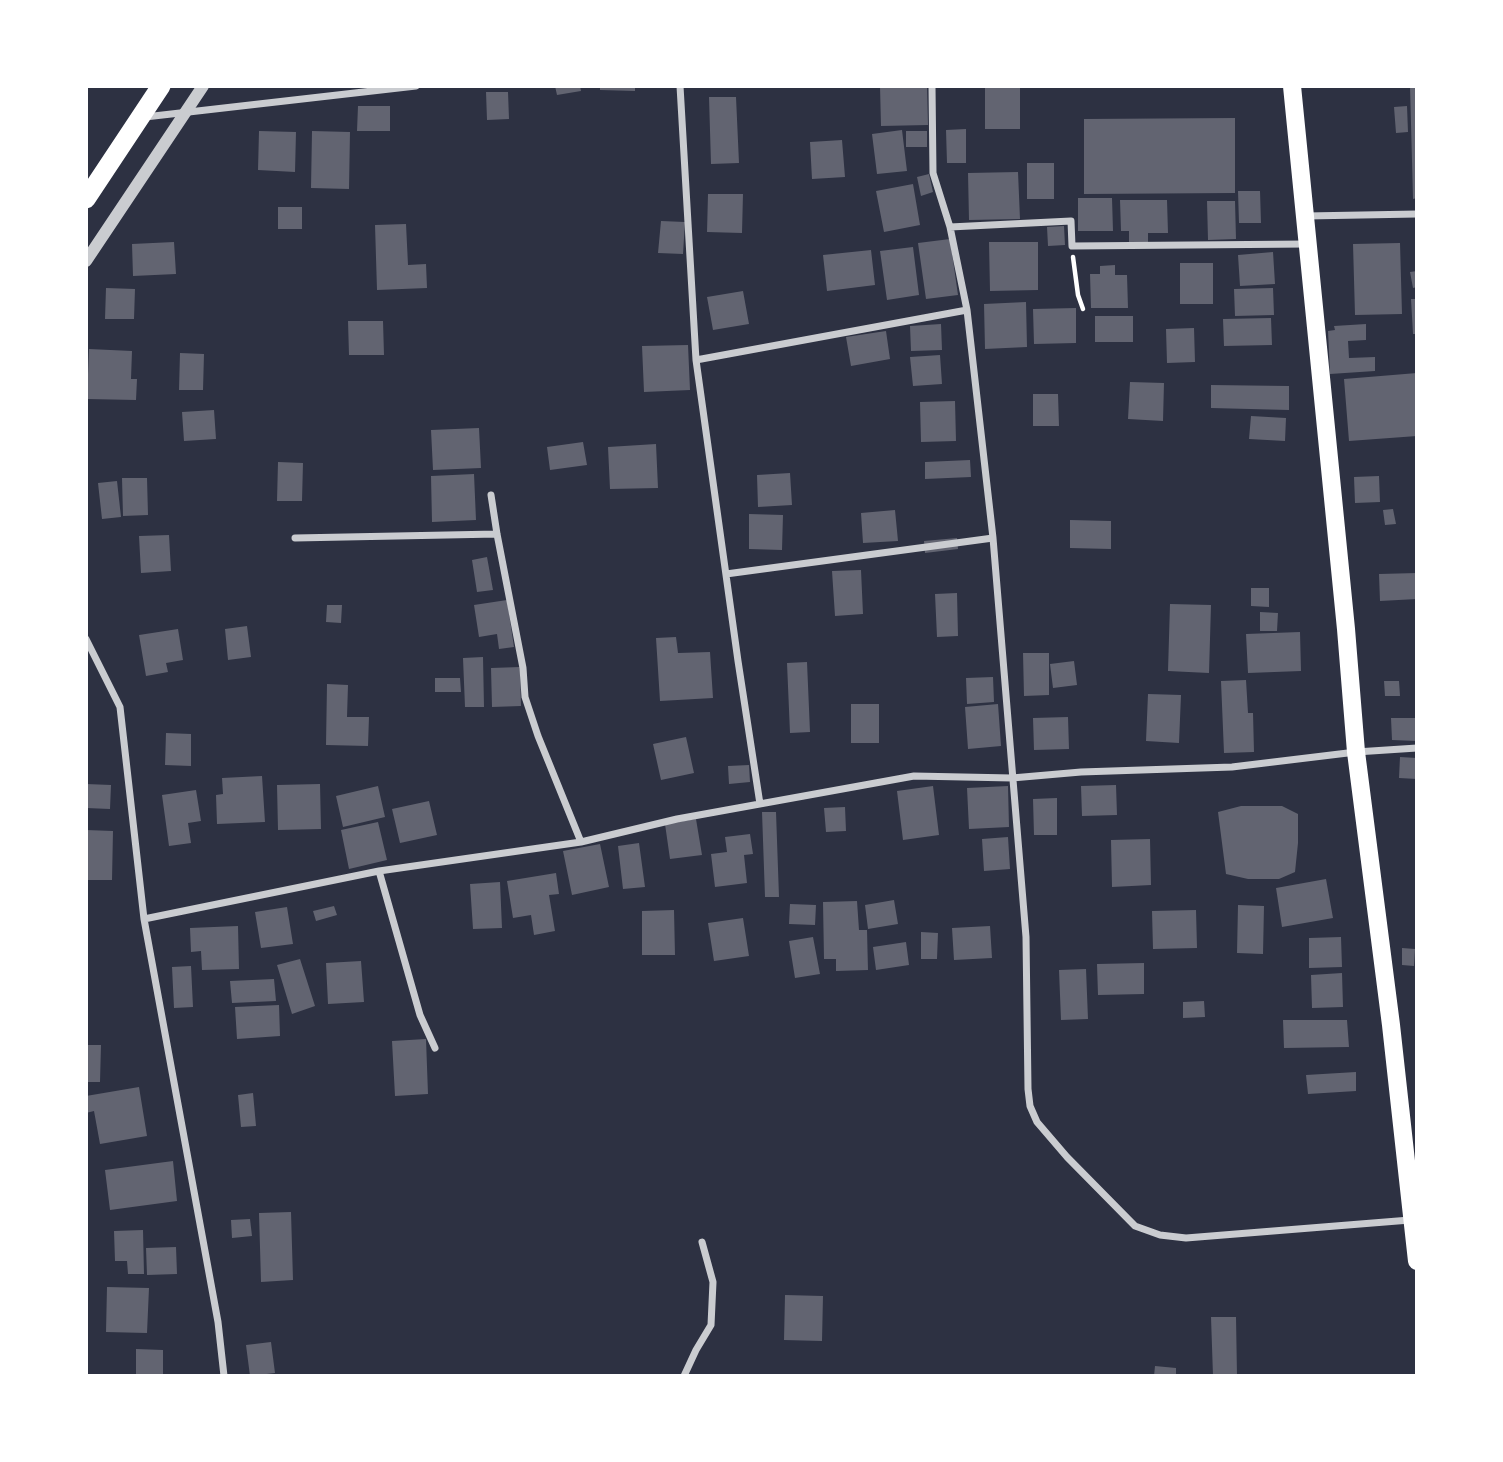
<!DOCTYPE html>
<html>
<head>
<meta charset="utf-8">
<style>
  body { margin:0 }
  #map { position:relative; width:1503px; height:1462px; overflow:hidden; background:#2d3142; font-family:"Open Sans",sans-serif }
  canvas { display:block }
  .frame { position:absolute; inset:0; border:88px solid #fff; pointer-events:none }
</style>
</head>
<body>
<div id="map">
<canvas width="1503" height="1462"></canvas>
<div class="frame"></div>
</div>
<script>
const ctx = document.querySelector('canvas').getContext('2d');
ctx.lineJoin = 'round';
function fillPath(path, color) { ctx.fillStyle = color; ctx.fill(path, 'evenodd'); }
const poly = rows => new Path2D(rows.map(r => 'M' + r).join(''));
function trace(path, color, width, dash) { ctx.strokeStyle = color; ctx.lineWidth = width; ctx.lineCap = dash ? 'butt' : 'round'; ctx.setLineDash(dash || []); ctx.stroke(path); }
const building = poly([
  [555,86,580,86,581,91,557,95],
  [600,86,635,86,635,91,600,90],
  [880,86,927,86,928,125,881,126],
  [985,86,1020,86,1020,129,985,129],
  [1410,86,1417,86,1417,198,1413,199],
  [486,92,508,92,509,119,487,120],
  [709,97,736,97,739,163,711,164],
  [358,106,390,106,390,131,357,131],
  [1407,106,1408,132,1396,133,1394,107],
  [1235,118,1235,193,1084,194,1084,119],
  [966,129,966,163,947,163,946,130],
  [902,130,907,171,877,174,872,134],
  [259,131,296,132,295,172,258,170],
  [312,131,350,132,349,189,311,188],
  [906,131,927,131,927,147,906,147],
  [842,140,845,177,812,179,810,142],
  [1027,163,1054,163,1054,199,1027,199],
  [1018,172,1020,219,969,220,968,173],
  [929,174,933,192,921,196,917,177],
  [913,184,920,225,884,232,876,191],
  [1238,191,1260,191,1261,223,1239,223],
  [708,194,743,194,742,233,707,232],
  [1078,198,1112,198,1113,231,1078,231],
  [1120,200,1167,200,1168,233,1148,233,1148,244,1129,244,1129,231,1121,231],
  [1207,201,1235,201,1236,239,1208,240],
  [278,207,302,207,302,229,278,229],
  [661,221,685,222,683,254,658,253],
  [406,224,408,265,426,264,427,288,377,290,375,225],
  [1064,226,1065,245,1048,246,1047,227],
  [950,239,958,295,926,299,918,243],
  [174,242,176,274,133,276,132,244],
  [989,242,1038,242,1038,290,990,291],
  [1400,243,1402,314,1355,315,1353,244],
  [913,247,919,295,887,300,880,251],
  [871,250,875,285,827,291,823,255],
  [1273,252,1275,284,1240,286,1238,255],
  [1180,263,1213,263,1213,304,1180,304],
  [1115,265,1115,275,1127,275,1128,308,1091,308,1090,274,1100,274,1100,266],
  [1417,271,1417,287,1413,288,1410,272],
  [106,288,135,289,134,319,105,319],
  [1273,288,1274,315,1235,316,1234,289],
  [743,291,749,324,713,330,707,297],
  [1411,299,1417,299,1417,334,1413,334],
  [1026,302,1027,347,985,349,984,304],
  [1076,308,1076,343,1034,344,1033,309],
  [1095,316,1133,316,1133,342,1095,342],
  [1271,318,1272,345,1224,346,1223,319],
  [348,321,383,321,384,355,349,355],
  [941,324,942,350,911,351,910,326],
  [1366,324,1366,340,1348,341,1349,358,1375,357,1375,371,1330,374,1328,331,1335,330,1334,326],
  [1194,328,1195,362,1167,363,1166,329],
  [886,331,890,359,851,366,846,337],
  [688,345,690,390,644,392,642,346],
  [89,349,132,351,131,379,137,379,136,400,87,399],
  [180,353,204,354,203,390,179,390],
  [940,355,942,384,913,386,910,357],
  [1417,373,1417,436,1349,441,1344,379],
  [1130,382,1164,383,1163,421,1128,419],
  [1211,385,1289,386,1289,410,1211,408],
  [1033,394,1058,394,1059,426,1033,426],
  [955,401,956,441,921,442,920,402],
  [214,410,216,439,184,441,182,412],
  [1251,416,1286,418,1285,441,1249,439],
  [479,428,481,468,433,470,431,430],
  [583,442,587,465,550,470,547,447],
  [656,444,658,488,610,489,608,447],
  [970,460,971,477,925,479,925,462],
  [278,462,303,463,302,501,277,501],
  [790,473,792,505,758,507,757,475],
  [474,474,476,520,432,522,431,476],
  [1379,476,1380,502,1355,503,1354,477],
  [122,478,147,478,148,515,123,516],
  [117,481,121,517,102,519,98,483],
  [1393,509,1396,524,1385,525,1383,510],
  [895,510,898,541,863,543,861,513],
  [749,514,783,515,782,550,749,549],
  [1070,520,1111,521,1111,549,1070,548],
  [169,535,171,571,141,573,139,536],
  [957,538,958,549,925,553,924,541],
  [487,557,493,590,477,592,472,560],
  [861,570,863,614,835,616,832,571],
  [1417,573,1417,599,1380,601,1379,574],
  [1251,588,1269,588,1269,607,1251,606],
  [957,593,958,636,937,637,935,594],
  [507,600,514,647,499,649,497,634,479,637,474,605],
  [1170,604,1211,605,1209,673,1168,671],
  [327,605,342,605,341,623,326,622],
  [1260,612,1278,613,1277,631,1260,631],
  [247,626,251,657,228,660,225,629],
  [178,629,183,660,166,663,168,672,146,676,139,635],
  [1300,632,1301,671,1248,673,1246,634],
  [676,637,678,653,710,652,713,698,660,701,656,638],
  [1023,653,1049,653,1049,695,1024,696],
  [483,657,484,707,465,707,463,658],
  [1074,661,1077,685,1053,688,1050,664],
  [807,662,810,732,790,733,787,663],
  [520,667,521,706,492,707,491,668],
  [993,677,994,702,967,704,966,678],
  [435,678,460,678,461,692,435,692],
  [1246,680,1248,713,1253,713,1254,752,1224,753,1221,681],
  [1384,681,1399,681,1400,696,1385,696],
  [327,684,348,685,347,717,369,717,368,746,326,745],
  [1148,694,1181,695,1179,743,1146,741],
  [851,704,879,704,879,743,851,743],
  [998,704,1001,746,968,749,965,707],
  [1068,717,1069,749,1034,750,1033,718],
  [1391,718,1417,718,1417,741,1392,740],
  [166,733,191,734,191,766,165,765],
  [686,737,694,773,661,780,653,744],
  [1400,757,1417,758,1417,779,1399,778],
  [749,765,750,782,729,784,728,766],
  [262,776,265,822,217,824,216,795,223,794,222,778],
  [86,784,111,785,110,809,86,808],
  [320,784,321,829,278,830,277,785],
  [1116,785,1117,815,1082,816,1081,786],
  [378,786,385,817,343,827,336,796],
  [933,786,939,835,903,840,897,791],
  [1008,786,1009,827,969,829,967,788],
  [196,790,201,821,188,823,191,843,169,846,162,795],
  [1057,798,1057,835,1034,835,1033,799],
  [429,801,437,835,400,843,392,809],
  [1241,806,1282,806,1298,814,1298,843,1295,872,1279,879,1248,879,1226,874,1218,812],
  [845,807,846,831,826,832,824,808],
  [762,812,776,812,779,897,765,897],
  [696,819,702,855,670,859,665,824],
  [378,822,387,860,349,869,341,830],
  [86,830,113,831,112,880,86,880],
  [750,834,753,854,744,855,747,883,715,887,711,854,727,852,725,837],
  [1008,837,1010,869,984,871,982,839],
  [1150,839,1151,885,1112,887,1111,840],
  [639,843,645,887,623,889,618,846],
  [600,844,609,887,572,895,563,851],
  [556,873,559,894,549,895,555,931,534,935,531,915,513,918,507,881],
  [1326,879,1333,918,1282,927,1276,888],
  [500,882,502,928,473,929,470,884],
  [894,900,898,924,868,929,865,905],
  [857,901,859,930,867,930,868,970,836,971,836,959,824,959,823,902],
  [790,904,816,905,815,925,789,924],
  [1238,905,1264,906,1263,954,1237,953],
  [334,906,337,915,316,921,313,911],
  [287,907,293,944,261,948,255,912],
  [674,910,675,955,642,955,642,911],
  [1196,910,1197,948,1153,949,1152,911],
  [743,918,749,956,714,961,708,923],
  [238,926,239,969,202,970,201,951,191,952,190,928],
  [990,926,992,958,954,960,952,928],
  [921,932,938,933,937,959,921,959],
  [813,937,820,974,795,978,789,941],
  [1341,937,1342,967,1309,968,1309,938],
  [906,942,909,965,876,970,873,947],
  [1402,948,1415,949,1414,966,1402,965],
  [300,959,315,1006,292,1014,277,965],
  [361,961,364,1002,328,1004,326,963],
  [1144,963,1144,994,1098,995,1097,964],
  [191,966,193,1007,174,1008,172,967],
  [1086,969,1088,1019,1061,1020,1059,970],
  [1342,973,1343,1007,1312,1008,1311,975],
  [274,979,276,1001,232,1003,230,981],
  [1204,1001,1205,1017,1183,1018,1183,1002],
  [279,1005,280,1036,237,1039,235,1007],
  [1283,1020,1347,1020,1349,1047,1284,1048],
  [426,1039,428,1094,395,1096,392,1041],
  [86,1045,101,1045,100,1082,86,1082],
  [1356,1072,1356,1091,1308,1094,1306,1075],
  [139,1087,147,1136,100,1144,94,1111,86,1113,86,1096],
  [253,1093,256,1126,241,1127,238,1095],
  [173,1161,177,1201,110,1210,105,1170],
  [291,1212,293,1280,261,1282,259,1213],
  [250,1219,252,1236,232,1238,231,1220],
  [143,1230,144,1274,128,1274,127,1261,115,1261,114,1231],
  [176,1247,177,1274,147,1275,146,1248],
  [107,1287,149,1288,147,1333,106,1332],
  [785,1295,823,1296,822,1341,784,1340],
  [1211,1317,1236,1317,1237,1376,1213,1376],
  [271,1342,275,1373,250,1376,246,1345],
  [136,1349,163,1350,163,1376,136,1376],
  [1155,1366,1176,1368,1176,1376,1154,1376]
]);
const path = poly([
  [1073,257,1078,295,1083,309]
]);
const minor = poly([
  [680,86,696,360,738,661,760,804],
  [932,86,933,173,950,227,967,310,993,538,1026,937,1028,1089,1030,1106,1037,1122,1067,1157,1135,1226,1160,1235,1186,1238,1410,1220],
  [145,117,416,86],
  [1306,216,1417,214],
  [950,227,1071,221,1072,246,1307,244],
  [696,360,967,310],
  [491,495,497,534,523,668,525,697,538,736,581,842],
  [295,538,497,534],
  [726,574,993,538],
  [86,639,120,707,144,919,218,1322,224,1376],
  [379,871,420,1015,435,1048],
  [144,919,379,871,581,842,677,819,914,776,1012,778,1081,772,1232,767,1356,752,1417,748],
  [684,1376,696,1350,711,1325,713,1282,702,1242]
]);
const tertiary = poly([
  [86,261,203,86]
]);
const primary = poly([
  [1292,86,1346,629,1356,752,1391,1025,1417,1261]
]);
const trunk = poly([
  [86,199,161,86]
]);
fillPath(building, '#626471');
trace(path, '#fff', 4.5);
trace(minor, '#caccd0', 7);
trace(tertiary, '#caccd0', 12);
trace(primary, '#fff', 18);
trace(trunk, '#fff', 19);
</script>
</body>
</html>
